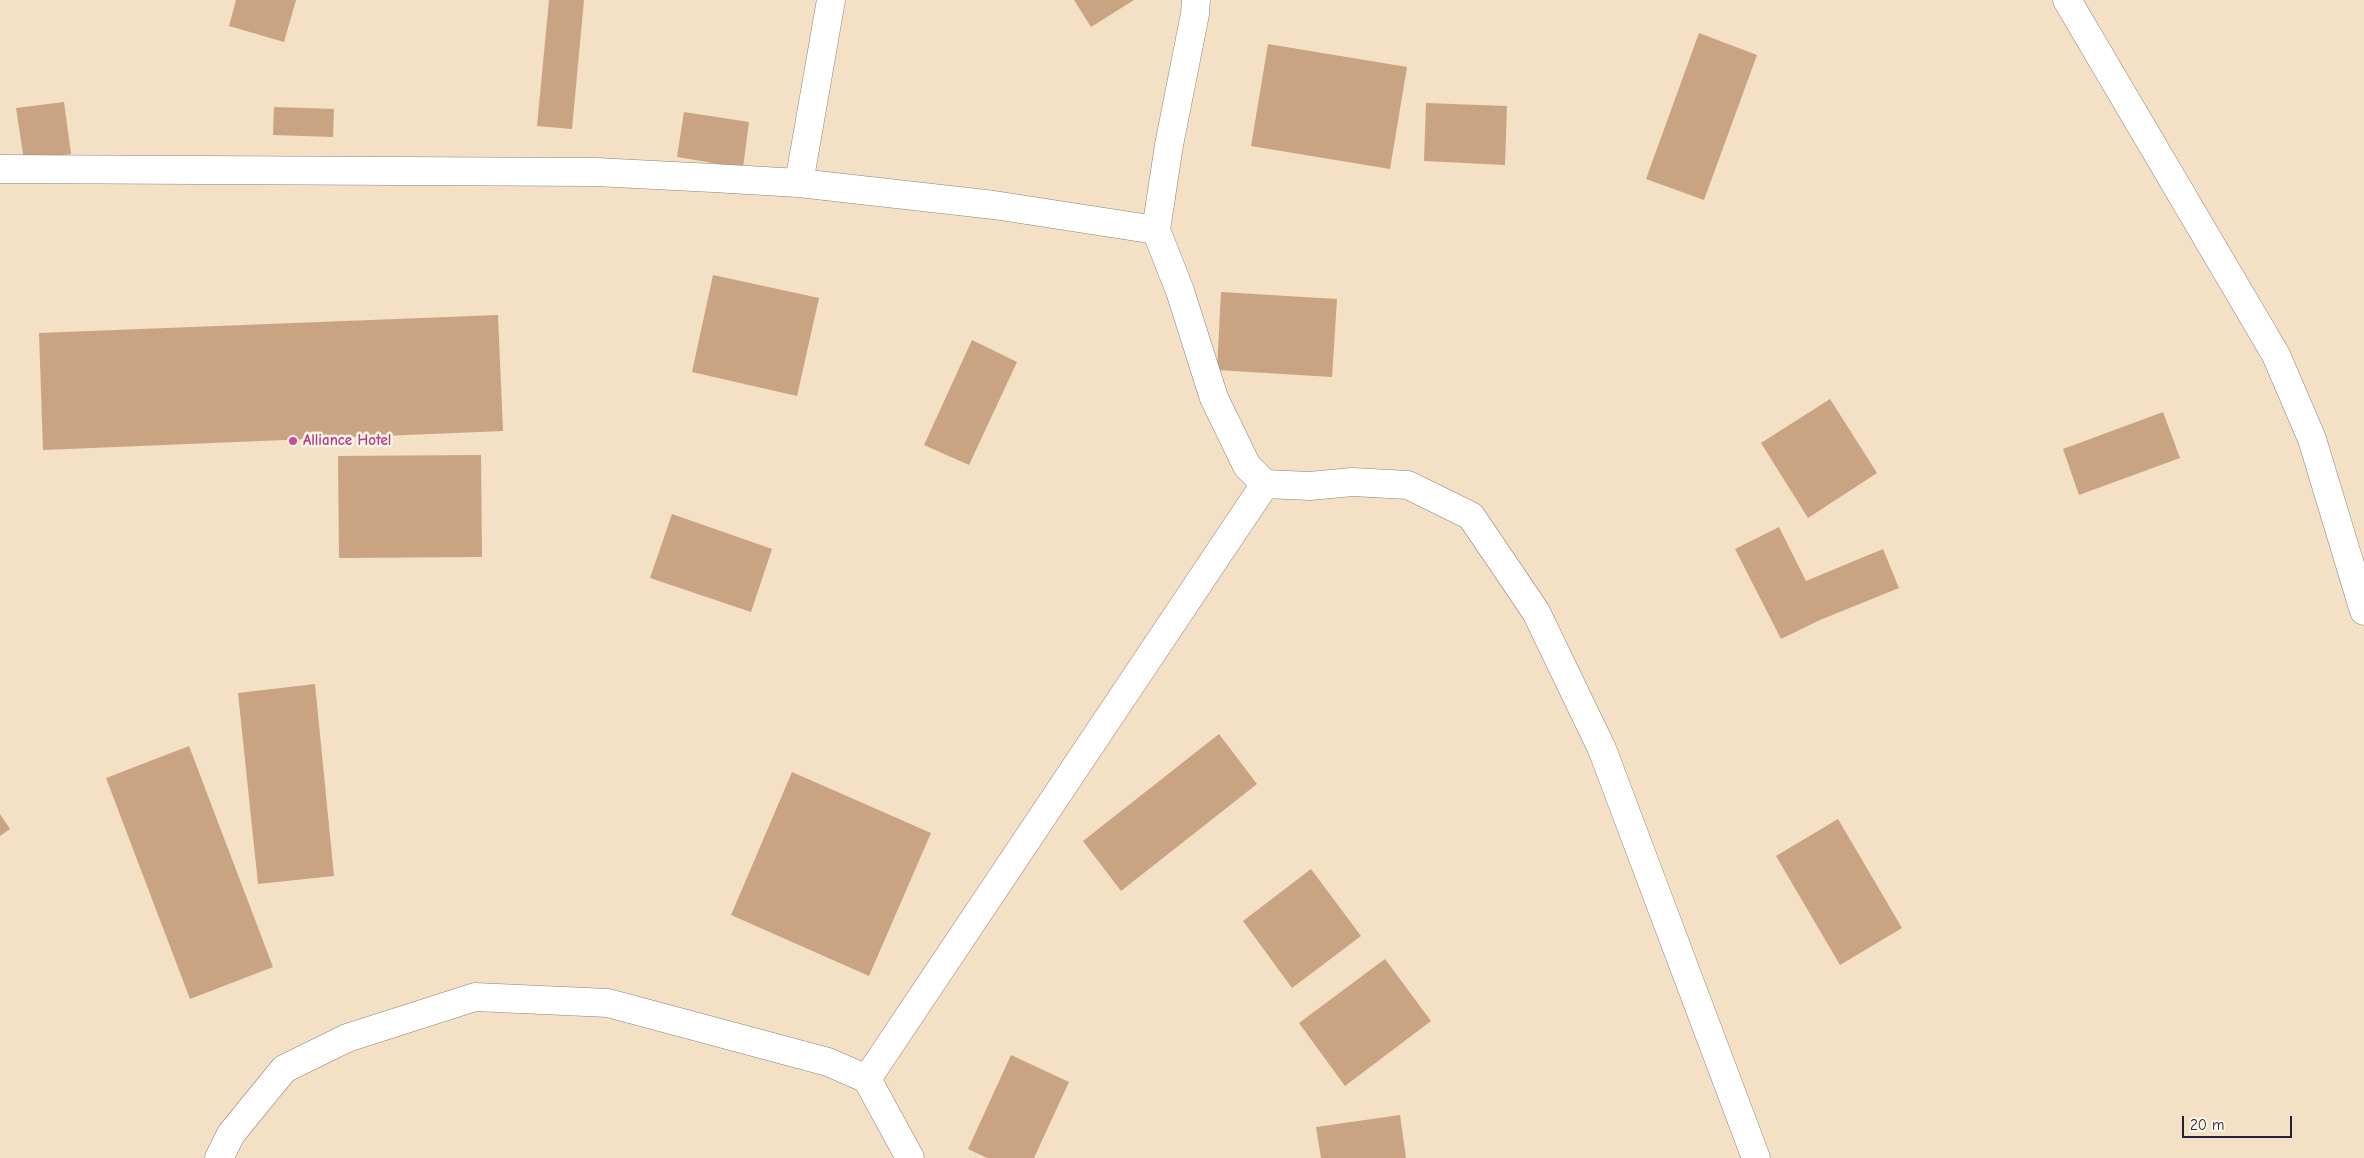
<!DOCTYPE html>
<html>
<head>
<meta charset="utf-8">
<style>
  body { margin:0 }
  #map { position:relative; width:2364px; height:1158px; overflow:hidden; background:#f4e0c4; font-family:"Comic Neue",sans-serif }
  canvas { display:block }
  .scale { position:absolute; left:2182px; top:1116px; width:110px; height:22px; box-sizing:border-box; border:2px solid #22223b; border-top:0; padding-left:6px; font-size:15px; line-height:18px; white-space:nowrap; color:#22223b; -webkit-text-stroke:4px #fcf5e5; paint-order:stroke }
</style>
</head>
<body>
<div id="map">
<canvas width="2364" height="1158"></canvas>
<div class="scale">20 m</div>
</div>
<script>
const ctx = document.querySelector('canvas').getContext('2d');
ctx.lineJoin = 'round';
function fillPath(path, color) { ctx.fillStyle = color; ctx.fill(path, 'evenodd'); }
const poly = rows => new Path2D(rows.map(r => 'M' + r).join(''));
function trace(path, color, width, dash) { ctx.strokeStyle = color; ctx.lineWidth = width; ctx.lineCap = dash ? 'butt' : 'round'; ctx.setLineDash(dash || []); ctx.stroke(path); }
function drawText(font, color, halo, rows, align = 'center') {
  ctx.font = font + ' "Comic Neue",sans-serif'; ctx.lineWidth = 5; ctx.setLineDash([]); ctx.textBaseline = 'middle'; ctx.strokeStyle = halo; ctx.fillStyle = color; for (const [text, x, y, turn = 0] of rows) {
    ctx.save(); ctx.translate(x, y); ctx.rotate((+turn || 0) * Math.PI / 180); ctx.textAlign = isNaN(turn) ? turn : align; if (halo) ctx.strokeText(text, 0, 0); ctx.fillText(text, 0, 0); ctx.restore();
  }
}
const building = poly([
  [236,0,296,0,284,42,229,26],
  [549,0,584,0,572,129,537,126],
  [1074,0,1134,0,1091,27],
  [1699,33,1757,55,1704,200,1646,179],
  [1268,44,1407,67,1390,169,1251,146],
  [64,102,71,154,24,160,16,108],
  [1426,103,1507,106,1505,165,1424,161],
  [274,107,334,109,333,137,273,135],
  [684,112,749,122,743,168,677,157],
  [713,275,819,298,797,396,692,372],
  [1221,292,1337,299,1332,377,1217,370],
  [498,315,503,431,43,450,39,333],
  [972,340,1017,362,969,465,924,445],
  [1830,399,1877,473,1808,518,1761,443],
  [2163,412,2180,458,2079,495,2063,449],
  [481,455,482,557,339,558,338,456],
  [672,514,772,549,751,612,650,578],
  [1779,527,1806,581,1883,549,1899,588,1820,620,1781,639,1735,549],
  [315,684,334,876,258,884,238,693],
  [1219,734,1257,784,1121,891,1083,841],
  [189,746,273,967,190,999,106,778],
  [792,772,931,833,869,976,731,915],
  [0,814,10,829,0,836],
  [1838,819,1902,928,1840,965,1776,856],
  [1311,869,1361,936,1292,988,1243,921],
  [1385,959,1431,1021,1345,1086,1299,1023],
  [1011,1055,1069,1082,1034,1158,987,1158,968,1149],
  [1400,1115,1406,1158,1321,1158,1316,1127]
]);
const street = poly([
  [1196,0,1195,14,1169,145,1156,230,1180,291,1214,398,1247,466,1265,484,1310,486,1352,482,1408,485,1471,516,1536,612,1602,749,1756,1158],
  [2067,0,2276,355,2312,439,2364,611],
  [0,169,596,172,713,178,799,183,994,205,1156,230],
  [799,183,831,0],
  [867,1079,1265,484],
  [219,1158,231,1134,284,1069,347,1038,475,997,608,1003,828,1062,867,1079,910,1158]
]);
const markers = [
  [293,441,5,"#d1479c"]
];
const hotelNames = [
  ["Alliance Hotel",303,441]
];
fillPath(building, '#c8a482');
trace(street, '#8b8180', 29);
trace(street, '#fff', 28);
for (const [x, y, r, color] of markers) { const dot = new Path2D(); dot.arc(x, y, r, 0, 2 * Math.PI); ctx.fillStyle = color; ctx.fill(dot); trace(dot, '#fcf5e5', 2); }
drawText('bold 15px', '#b23c85', '#fcf5e5', hotelNames, 'left');
</script>
</body>
</html>
